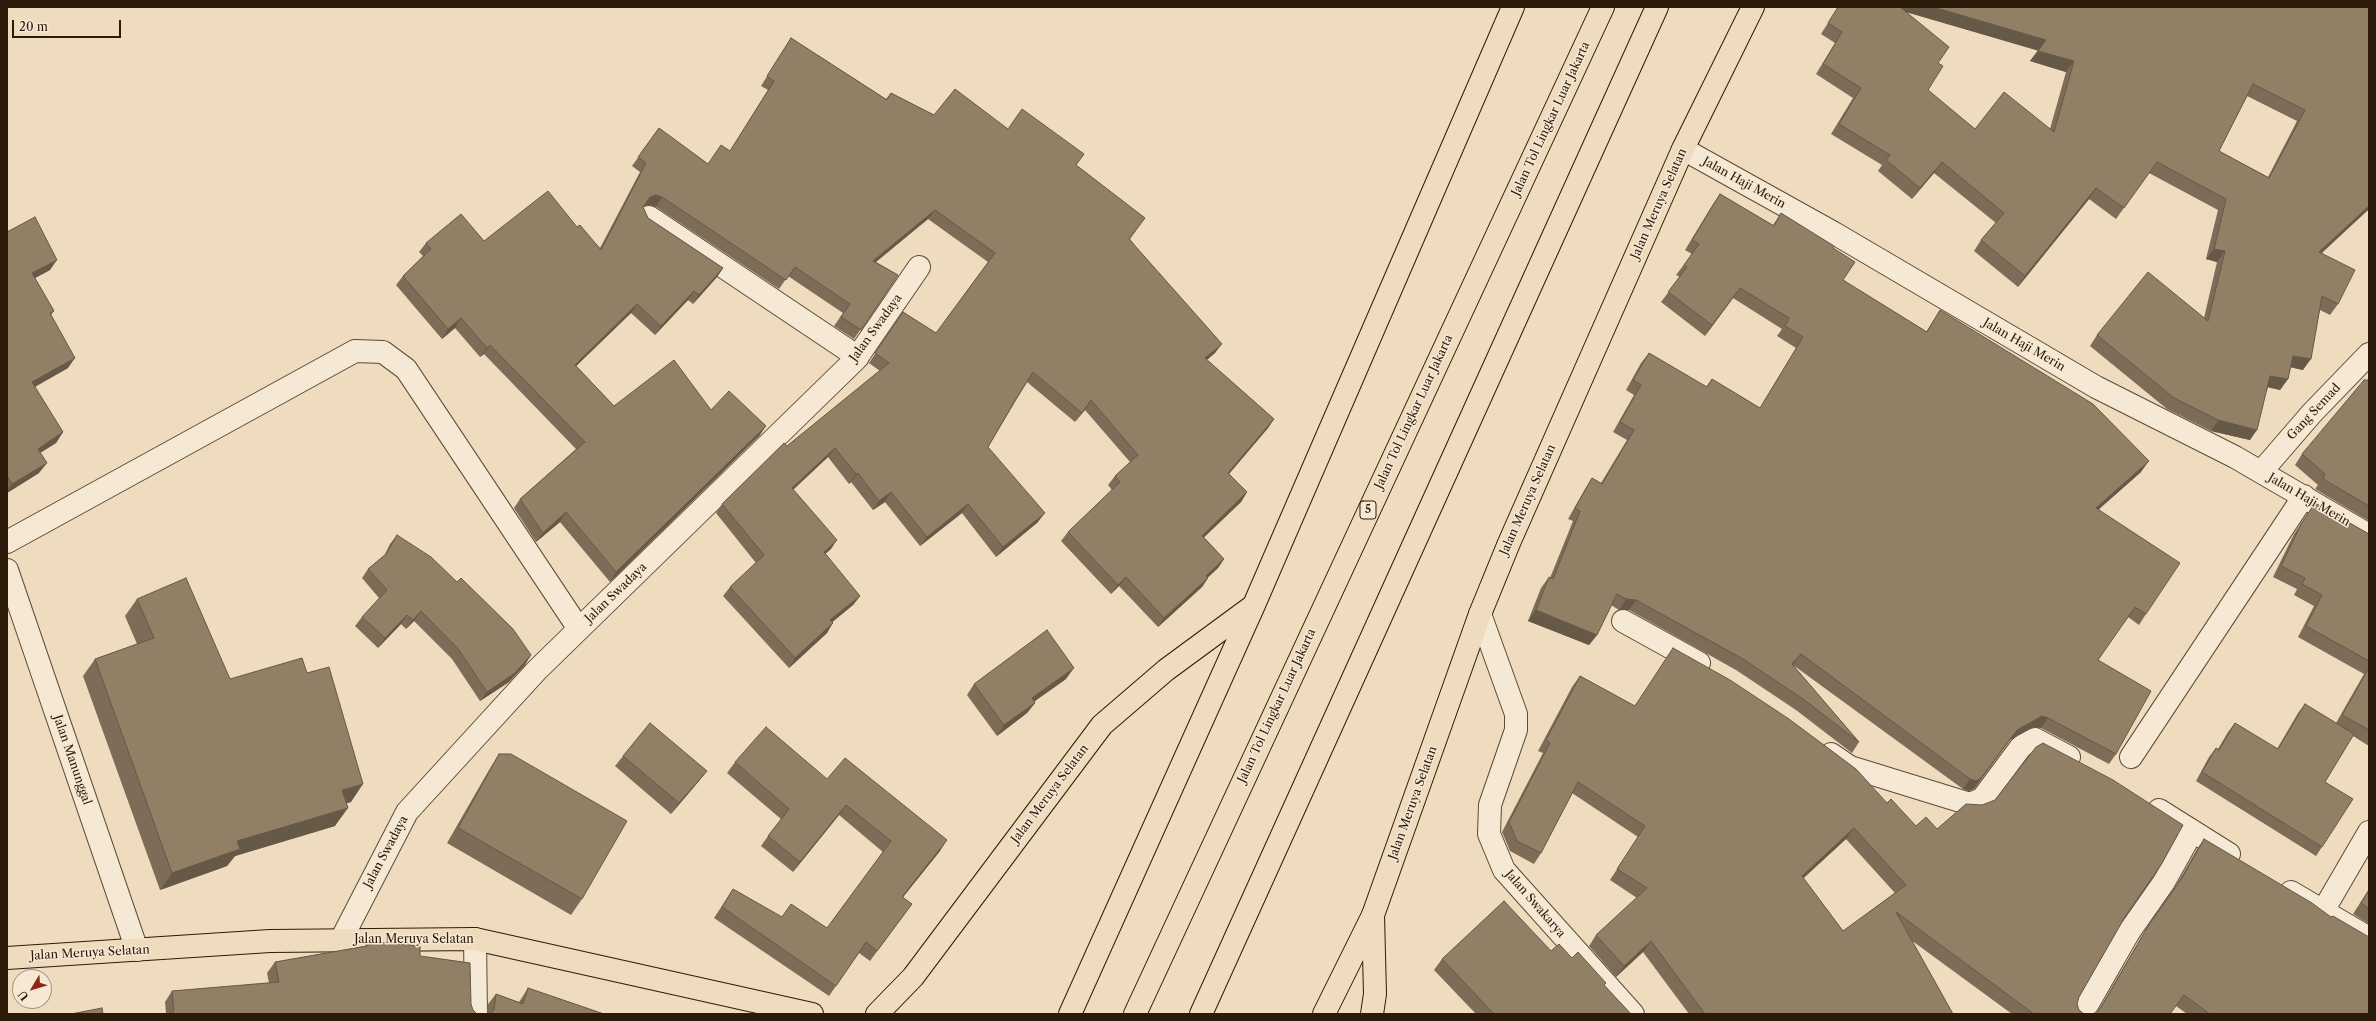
<!DOCTYPE html>
<html>
<head>
<meta charset="utf-8">
<style>
  body { margin:0 }
  #map { position:relative; width:2376px; height:1021px; overflow:hidden; background:#efdbbd; font-family:"Libre Caslon Text",serif }
  canvas { display:block }
  .frame { position:absolute; inset:0; border:8px solid #2c1b08; pointer-events:none }
  .north { position:absolute; left:12px; top:969px; width:40px; height:40px; box-sizing:border-box; background:#f5e8d4; border:1px solid #a59682; border-radius:50%; rotate:232deg; font-size:11px; font-weight:700; line-height:16px; text-align:center; color:#2c1b08 }
  .north::after { content:''; display:block; margin:auto; width:14px; height:18px; background:#8f2418; clip-path:polygon(50% 0,100% 100%,50% 72%,0 100%) }
  .scale { position:absolute; left:12px; top:20px; width:109px; height:18px; box-sizing:border-box; border:2px solid #2c1b08; border-top:0; padding-left:5px; font-size:12px; line-height:14px; white-space:nowrap; color:#2c1b08; -webkit-text-stroke:3px #f5e8d4; paint-order:stroke }
</style>
</head>
<body>
<div id="map">
<canvas width="2376" height="1021"></canvas>
<div class="frame"></div>
<div class="north">U</div>
<div class="scale">20 m</div>
</div>
<script>
const ctx = document.querySelector('canvas').getContext('2d');
ctx.lineJoin = 'round';
const poly = rows => new Path2D(rows.map(r => 'M' + r).join(''));
function trace(path, color, width, dash) { ctx.strokeStyle = color; ctx.lineWidth = width; ctx.lineCap = dash ? 'butt' : 'round'; ctx.setLineDash(dash || []); ctx.stroke(path); }
function fillPath(path, color) { ctx.fillStyle = color; ctx.fill(path, 'evenodd'); }
function drawText(font, color, halo, rows, align = 'center') {
  ctx.font = font + ' "Libre Caslon Text",serif'; ctx.lineWidth = 3; ctx.setLineDash([]); ctx.textBaseline = 'middle'; ctx.strokeStyle = halo; ctx.fillStyle = color; for (const [text, x, y, turn = 0] of rows) {
    ctx.save(); ctx.translate(x, y); ctx.rotate((+turn || 0) * Math.PI / 180); ctx.textAlign = isNaN(turn) ? turn : align; if (halo) ctx.strokeText(text, 0, 0); ctx.fillText(text, 0, 0); ctx.restore();
  }
}
const minor = poly([
  [1683,149,1834,233,2096,387,2235,457,2369,535],
  [649,217,858,357],
  [2261,472,2312,413,2369,354],
  [7,542,355,351,383,352,406,369,579,629],
  [7,570,137,950],
  [1480,614,1516,714,1516,730,1490,805,1489,834,1504,870,1633,1014],
  [1623,621,1699,663],
  [1831,754,1850,767,1970,804,1982,799,2020,748,2028,741,2035,739,2069,757],
  [2131,757,2304,496],
  [2159,810,2229,854],
  [2291,892,2369,938],
  [2323,911,2369,832],
  [475,939,476,1014],
  [341,940,407,812,537,670,856,359,919,267],
  [2082,1014,2129,932,2164,882,2192,832]
]);
const major = poly([
  [7,958,270,941,475,939,812,1014],
  [877,1014,913,977,1102,725,1166,670,1253,606],
  [1070,1014,1254,605,1513,7],
  [1372,1014,1375,994,1373,915,1480,614,1509,543,1683,149,1753,7]
]);
const highway = poly([
  [1135,1014,1603,7],
  [1201,1014,1657,7],
  [1324,1014,1373,915]
]);
const wall = poly([
  [1838,7,2369,7,2369,211,2368,210,2322,253,2338,304,2330,315,2320,310,2303,370,2290,367,2288,379,2280,390,2268,387,2250,440,2211,431,2167,409,2090,346,2097,335,2204,318,2217,262,2206,259,2218,210,2149,173,2116,219,2089,199,2018,287,1974,251,1981,240,1996,223,1934,173,1912,199,1878,171,1882,165,1831,134,1853,98,1816,74,1835,43,1821,34],
  [1906,12,2038,50,2030,61,2066,72,2050,129,1975,129,1928,90,1938,63],
  [2247,96,2297,121,2268,177,2219,151],
  [791,38,886,99,891,93,934,115,1008,129,1076,165,1145,218,1130,239,1215,353,1207,360,1274,419,1268,428,1229,474,1247,492,1241,502,1204,537,1224,559,1218,568,1208,577,1208,578,1202,587,1158,627,1119,586,1111,594,1061,541,1068,532,1112,490,1108,485,1115,476,1130,462,1085,410,1075,422,1027,382,988,447,1038,522,996,557,962,513,920,546,885,502,873,510,851,482,849,484,828,457,793,490,831,549,825,554,860,596,853,605,832,622,827,633,789,668,723,596,730,587,756,563,716,513,722,504,787,446,880,371,869,363,903,312,936,333,988,262,928,219,876,262,898,275,854,339,834,326,843,313,788,276,779,289,656,207,649,205,643,206,643,207,648,218,723,268,717,277,693,304,688,300,655,335,631,313,576,366,614,406,711,410,760,435,610,582,560,522,536,542,514,508,520,499,576,449,484,354,480,357,455,328,442,339,396,285,403,276,423,256,419,252,426,243,484,241,577,227,600,248,640,172,632,166,659,128,708,164,730,151,768,90,761,86],
  [1720,194,1773,225,1781,213,1833,248,1843,280,1926,332,1940,310,2141,472,2099,509,2146,614,2139,625,2128,617,2098,660,2116,754,2109,764,2041,728,2034,727,2010,740,1974,789,1969,791,1963,789,1793,665,1859,742,1852,753,1796,710,1736,670,1629,610,1619,610,1611,605,1597,635,1589,645,1528,621,1541,588,1549,577,1550,578,1573,521,1568,519,1585,489,1592,478,1601,483,1627,440,1613,432,1634,395,1626,390,1641,363,1649,353,1706,387,1712,379,1760,408,1796,348,1777,336,1782,329,1733,298,1705,336,1661,302,1680,277,1676,275,1692,254,1685,250,1713,204],
  [7,232,50,270,35,278,54,311,51,315,68,368,35,387,63,432,56,443,40,453,39,473,7,493],
  [2369,380,2369,521,2315,489,2318,485,2295,465,2302,454],
  [2315,503,2369,534,2369,746,2353,736,2325,782,2322,847,2316,856,2196,781,2209,757,2216,748,2218,749,2228,732,2235,723,2277,749,2298,713,2305,704,2336,723,2364,674,2298,637,2314,606,2294,595,2297,589,2273,577,2294,534],
  [397,535,525,665,509,682,480,701,452,659,414,621,406,629,401,624,378,648,355,626,362,617,379,598,362,578,368,569,384,556,390,544],
  [137,599,230,679,351,802,346,803,335,826,235,856,227,866,160,890,83,676,95,659,137,644,125,616],
  [1673,648,1887,803,1916,826,1937,829,2126,915,2079,997,2077,1004,2079,1010,2084,1014,2012,1014,1911,940,1953,1014,1689,1014,1643,952,1616,977,1589,946,1596,935,1637,898,1610,880,1638,837,1572,793,1541,853,1534,864,1510,851,1502,832,1543,753,1538,751,1572,687,1580,676,1635,706],
  [1846,839,1895,893,1843,931,1803,878],
  [1066,679,1034,701,1035,703,1027,713,997,736,967,695,974,684],
  [499,754,582,899,571,915,447,843,489,770],
  [623,756,707,771,699,781,671,814,615,766],
  [735,762,827,779,940,851,903,897,912,904,870,961,859,953,829,996,714,918,733,889,782,917,827,928,883,852,839,815,793,872,761,846,768,836,781,819,727,773],
  [2204,839,2331,917,2369,1014,2187,1014,2176,1006,2098,1011,2140,939,2174,889,2197,849],
  [2369,889,2369,924,2353,914],
  [367,942,420,956,470,963,166,1013,165,1002,172,991,269,983,267,973,275,962,365,946],
  [1551,951,1572,958,1606,983,1604,985,1631,1014,1476,1014,1434,970,1442,959],
  [528,988,604,1014,487,1014,488,1004,496,994,519,1002,521,999]
]);
const shadedWall = poly([
  [1889,7,1933,7,2046,40,2039,51],
  [2038,51,2074,61,2066,72,2030,61],
  [1942,162,1934,173,1912,199,1920,188],
  [2096,188,2089,199,2018,287,2025,276],
  [656,195,662,197,656,207,649,205,643,206,650,197],
  [2369,206,2369,210,2368,210,2311,262,2319,252],
  [935,210,928,219,866,270,873,261],
  [2214,249,2225,251,2217,262,2206,259],
  [57,260,50,270,24,284,32,273],
  [723,268,717,277,693,304,699,295],
  [1740,288,1733,298,1705,336,1712,325],
  [694,291,688,300,655,335,661,326],
  [637,304,631,313,568,374,575,365],
  [461,318,455,328,442,339,448,329],
  [1222,344,1215,353,1198,367,1205,358],
  [490,345,484,354,480,357,487,348],
  [2293,356,2311,359,2303,370,2285,366],
  [75,358,68,368,25,392,32,382],
  [2270,376,2288,379,2280,390,2263,386],
  [1091,400,1085,410,1075,422,1082,413],
  [1274,419,1268,428,1222,482,1228,473],
  [2218,420,2257,430,2250,440,2211,431],
  [766,426,760,435,610,582,616,572],
  [63,432,56,443,30,459,38,449],
  [835,448,828,457,785,497,792,488],
  [2149,461,2141,472,2089,518,2096,508],
  [47,463,39,473,7,493,7,491,12,484],
  [858,473,851,482,849,484,856,474],
  [891,492,885,502,873,510,879,501],
  [1247,492,1241,502,1196,545,1202,536],
  [968,504,962,513,920,546,927,537],
  [566,512,560,522,536,542,543,533],
  [1045,513,1038,522,996,557,1003,547],
  [837,540,831,549,817,561,824,552],
  [1224,559,1218,568,1200,585,1206,576],
  [1126,577,1119,586,1111,594,1118,585],
  [1208,578,1202,587,1158,627,1164,618],
  [860,596,853,605,824,629,830,620],
  [1626,599,1636,600,1629,610,1619,610],
  [1536,610,1597,635,1589,645,1528,621],
  [421,611,414,621,406,629,413,620],
  [407,615,401,624,378,648,385,638],
  [833,623,827,633,789,668,795,658],
  [1801,654,1793,665,1784,674,1792,664],
  [531,655,525,665,509,682,480,701,487,692],
  [1074,668,1066,679,1024,709,1032,698],
  [1035,703,1027,713,997,736,1004,725],
  [2042,716,2048,718,2041,728,2034,727,2010,740,1974,789,1969,791,1963,789,1970,779,2017,730],
  [707,771,699,781,671,814,679,803],
  [363,784,351,802,330,808,342,790],
  [846,805,839,815,793,872,800,862],
  [348,808,335,826,235,856,227,866,160,890,172,873,237,841],
  [1854,828,1846,839,1794,887,1802,876],
  [947,840,940,851,895,907,902,897],
  [1651,941,1643,952,1616,977,1624,966]
]);
const building = poly([
  [1838,7,1900,7,1949,47,1938,63,1943,66,1928,90,1975,129,2004,92,2054,132,2074,61,2038,51,2046,40,1933,7,2369,7,2369,206,2319,252,2355,270,2338,304,2322,296,2311,359,2293,356,2288,379,2270,376,2257,430,2218,420,2174,398,2097,335,2148,272,2208,321,2225,251,2214,249,2226,199,2157,162,2124,208,2096,188,2025,276,1981,240,2004,213,1942,162,1920,188,1886,160,1890,155,1839,124,1861,88,1823,64,1842,32,1828,23,1838,7],
  [2253,84,2305,110,2269,178,2219,151,2253,84],
  [791,38,887,100,891,93,934,115,955,89,1008,129,1022,109,1084,154,1076,165,1145,218,1129,239,1222,344,1205,358,1274,419,1228,473,1247,492,1202,536,1224,559,1206,576,1208,578,1164,618,1126,577,1118,585,1068,532,1120,482,1115,476,1138,455,1091,400,1082,413,1033,372,1016,399,988,447,1045,513,1003,547,968,504,927,537,891,492,879,501,858,473,856,474,835,448,792,488,837,540,824,552,860,596,830,620,833,623,795,658,730,587,764,555,722,504,784,443,787,446,889,363,875,353,903,312,936,333,995,253,935,210,873,261,898,275,861,330,841,317,850,304,795,267,786,280,662,197,656,195,650,197,643,207,648,218,723,268,699,295,694,291,661,326,637,304,575,365,614,406,674,360,711,410,729,391,766,426,616,572,566,512,543,533,520,499,585,442,490,345,487,348,461,318,448,329,403,276,431,249,426,243,461,214,484,241,548,191,577,227,580,225,601,250,646,163,638,157,659,128,708,164,721,145,730,151,774,81,767,76,791,38],
  [1720,194,1774,226,1781,213,1834,246,1833,248,1855,262,1843,280,1927,332,1940,310,2093,404,2149,461,2096,508,2180,563,2146,614,2135,607,2098,660,2151,691,2116,754,2048,718,2042,716,2017,730,1981,778,1976,781,1970,779,1801,654,1792,664,1859,742,1803,699,1743,659,1636,600,1626,599,1617,594,1597,635,1536,610,1549,577,1553,579,1580,511,1575,508,1592,478,1602,484,1634,430,1620,422,1641,385,1633,380,1649,353,1707,387,1712,379,1760,408,1803,337,1785,326,1789,318,1740,288,1712,325,1668,292,1687,267,1684,265,1699,244,1692,240,1720,194],
  [35,217,57,260,32,273,54,311,50,313,75,358,32,382,63,432,38,449,47,463,12,484,7,476,7,419,8,418,7,416,7,232,35,217],
  [2364,380,2369,380,2369,506,2323,479,2325,474,2302,454,2364,380],
  [2315,503,2369,534,2369,661,2306,626,2322,595,2302,584,2305,578,2281,566,2301,524,2315,503],
  [397,535,431,557,457,582,461,578,513,629,531,655,515,673,487,692,459,650,421,611,413,620,407,615,385,638,362,617,387,590,368,569,386,554,397,535],
  [186,578,230,679,302,658,307,673,329,667,363,784,342,790,348,808,237,841,240,849,172,873,95,659,154,638,137,599,186,578],
  [1047,630,1074,668,1032,698,1035,703,1004,725,974,684,1047,630],
  [1673,648,1730,680,1789,719,1856,769,1887,803,1891,799,1916,826,1926,817,1937,829,1966,804,1982,805,1995,800,2036,747,2043,743,2113,780,2183,825,2161,865,2126,915,2079,997,2077,1004,2079,1010,2084,1014,2034,1014,1896,912,1953,1014,1705,1014,1651,941,1624,966,1596,935,1647,888,1617,869,1645,826,1578,782,1541,853,1517,841,1509,822,1550,743,1546,740,1580,676,1635,706,1673,648],
  [1854,828,1906,885,1843,931,1802,876,1854,828],
  [2369,668,2369,730,2342,715,2369,668],
  [2305,704,2354,734,2325,782,2353,799,2322,847,2202,772,2216,748,2219,750,2235,723,2278,749,2305,704],
  [650,723,707,771,679,803,623,756,650,723],
  [766,727,827,779,845,758,947,840,902,897,912,904,877,951,866,942,836,986,722,907,733,889,782,917,791,904,827,928,891,841,846,805,800,862,768,836,789,809,735,762,766,727],
  [499,754,511,754,627,821,582,899,458,828,499,754],
  [2204,839,2312,903,2331,917,2333,916,2369,937,2369,1014,2210,1014,2184,995,2170,1014,2093,1014,2100,1009,2147,928,2182,878,2204,839],
  [2369,890,2369,909,2361,903,2369,890],
  [1504,901,1551,951,1559,944,1572,958,1578,952,1606,983,1604,985,1631,1014,1494,1014,1442,959,1504,901],
  [367,942,379,942,420,946,420,956,470,963,471,1004,473,1010,477,1014,162,1014,174,1012,172,991,279,982,275,962,367,946,367,942],
  [528,988,604,1014,490,1014,494,1010,496,994,523,1004,528,988],
  [102,1008,103,1014,71,1014,102,1008]
]);
const shields = [
  [1368,510,16]
];
const shieldNames = [
  ["5",1368,510]
];
const streetNames = [
  ["Jalan Tol Lingkar Luar Jakarta",1551,119,-65],
  ["Jalan Haji Merin",1744,183,29],
  ["Jalan Meruya Selatan",1659,204,-66],
  ["Jalan Swadaya",876,328,-54],
  ["Jalan Haji Merin",2024,345,30],
  ["Jalan Tol Lingkar Luar Jakarta",1414,412,-65],
  ["Gang Semad",2314,412,-47],
  ["Jalan Meruya Selatan",1528,500,-66],
  ["Jalan Haji Merin",2309,500,30],
  ["Jalan Swadaya",616,593,-44],
  ["Jalan Tol Lingkar Luar Jakarta",1277,706,-65],
  ["Jalan Manunggal",72,760,71],
  ["Jalan Meruya Selatan",1050,794,-53],
  ["Jalan Meruya Selatan",1413,803,-70],
  ["Jalan Swadaya",386,852,-62],
  ["Jalan Swakarya",1535,904,49],
  ["Jalan Meruya Selatan",414,940],
  ["Jalan Meruya Selatan",90,953,-3]
];
trace(minor, '#5d4b35', 24);
trace(major, '#2c1b08', 24);
trace(highway, '#2c1b08', 24);
trace(minor, '#f5e8d4', 22);
trace(major, '#efdbbd', 22);
trace(highway, '#efdbbd', 22);
fillPath(wall, '#7d6d58');
fillPath(shadedWall, '#665947');
fillPath(building, '#917f66');
trace(building, '#665947', 1);
for (const [x, y, w] of shields) { const box = new Path2D(); box.roundRect(x - w / 2, y - 9, w, 18, 3); ctx.fillStyle = '#f5e8d4'; ctx.fill(box); trace(box, '#2c1b08', 1); }
drawText('bold 11px', '#2c1b08', null, shieldNames);
drawText('12px', '#2c1b08', '#f5e8d4', streetNames);
</script>
</body>
</html>
